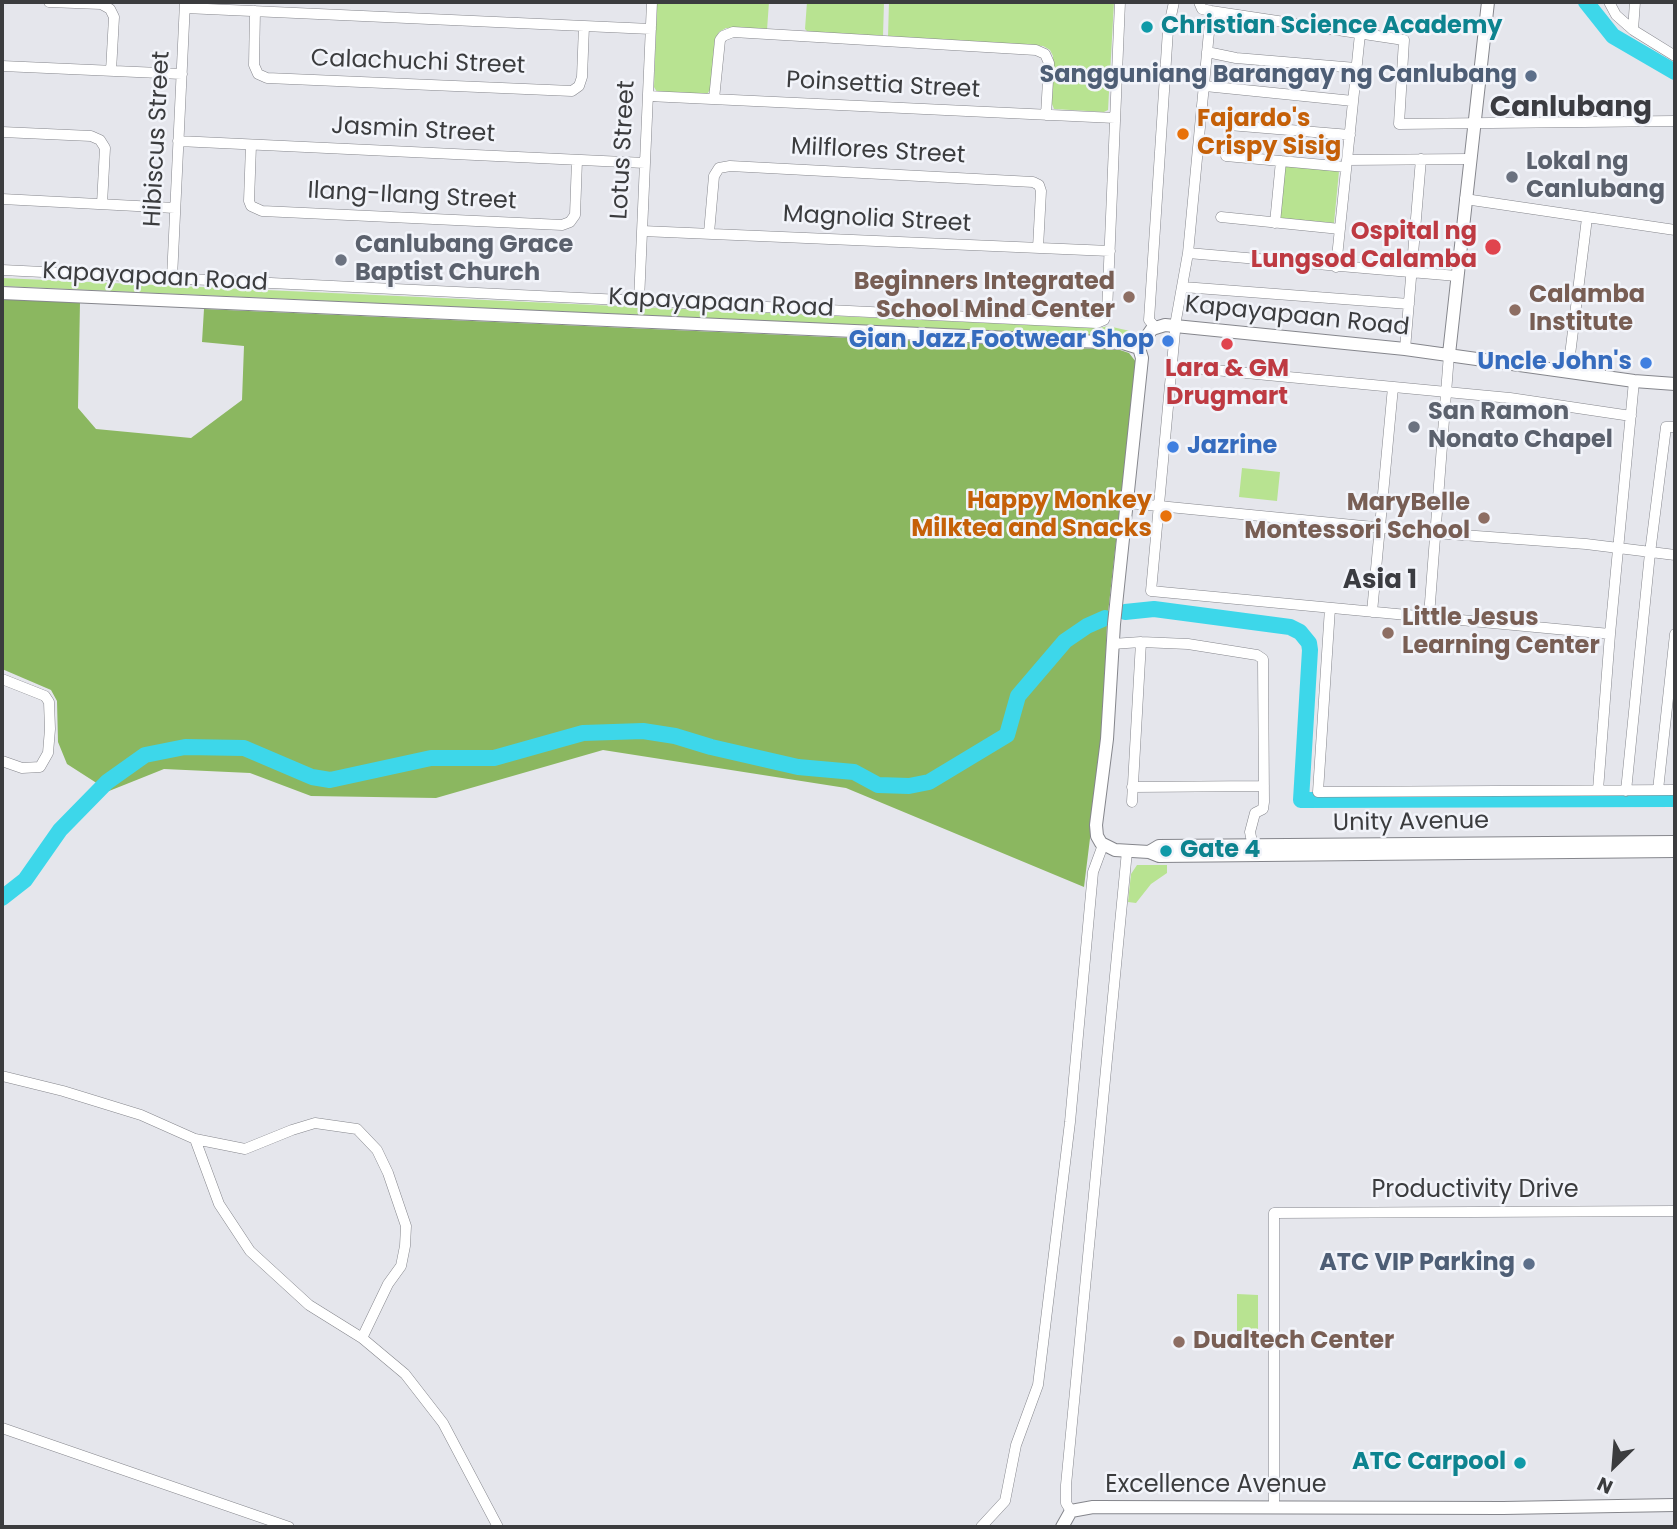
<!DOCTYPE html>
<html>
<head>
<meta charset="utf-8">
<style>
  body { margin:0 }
  #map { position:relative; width:1677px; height:1529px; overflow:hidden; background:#e5e6ec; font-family:Poppins,sans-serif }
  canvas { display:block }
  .frame { position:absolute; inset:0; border:4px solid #3b3c3e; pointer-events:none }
  .north { position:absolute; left:1579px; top:1431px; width:70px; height:70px; -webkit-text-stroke:5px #f2f4fa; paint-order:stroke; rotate:205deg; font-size:19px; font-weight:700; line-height:28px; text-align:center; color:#3b3c3e }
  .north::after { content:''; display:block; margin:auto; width:24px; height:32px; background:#3b3c3e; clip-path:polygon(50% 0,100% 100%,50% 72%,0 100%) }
</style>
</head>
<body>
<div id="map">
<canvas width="1677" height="1529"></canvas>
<div class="frame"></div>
<div class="north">N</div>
</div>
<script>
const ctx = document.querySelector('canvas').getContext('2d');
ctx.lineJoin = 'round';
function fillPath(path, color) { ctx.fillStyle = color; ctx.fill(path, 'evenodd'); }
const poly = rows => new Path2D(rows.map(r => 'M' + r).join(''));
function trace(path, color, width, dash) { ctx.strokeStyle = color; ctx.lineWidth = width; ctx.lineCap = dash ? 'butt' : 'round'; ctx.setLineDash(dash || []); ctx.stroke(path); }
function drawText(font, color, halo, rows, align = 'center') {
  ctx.font = font + ' Poppins,sans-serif'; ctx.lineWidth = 5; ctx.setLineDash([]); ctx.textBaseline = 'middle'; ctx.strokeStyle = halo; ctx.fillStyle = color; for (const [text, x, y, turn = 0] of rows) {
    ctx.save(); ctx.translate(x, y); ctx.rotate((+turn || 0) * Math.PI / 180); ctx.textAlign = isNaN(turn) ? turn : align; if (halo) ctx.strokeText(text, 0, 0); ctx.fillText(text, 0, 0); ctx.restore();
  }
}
const green = poly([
  [657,2,769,2,767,30,726,28,719,32,715,39,710,90,707,94,657,92,654,87],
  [807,2,884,2,883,36,808,32,805,29],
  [889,2,1114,2,1108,110,1104,112,1054,109,1052,104,1053,56,1050,50,1043,46,888,37],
  [1284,166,1339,171,1334,223,1279,218],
  [2,278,1100,328,1108,326,1130,331,1123,337,2,286],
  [1242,468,1280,472,1277,501,1239,497],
  [1137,865,1167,865,1167,873,1151,884,1136,903,1128,902,1131,874],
  [1237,1294,1258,1295,1258,1331,1237,1331]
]);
const forest = poly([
  [1582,2,1593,2,1610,27,1638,47,1675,67,1675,76,1611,40],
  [2,299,80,302,78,408,96,429,191,438,242,400,244,346,202,342,204,309,1120,350,1129,353,1136,362,1107,622,1103,733,1084,887,846,788,603,750,436,798,311,796,250,773,164,769,109,791,67,764,58,742,57,701,51,690,2,669]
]);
const river = poly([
  [1586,2,1613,36,1675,72],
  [1125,612,1154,609,1290,627,1300,632,1309,643,1310,650,1301,800,1675,799],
  [2,898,25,880,60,830,107,782,145,755,185,747,244,748,312,777,330,780,431,758,494,758,583,733,643,731,675,736,711,747,798,767,854,772,878,785,909,786,929,782,1007,735,1018,696,1065,641,1087,626,1105,618]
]);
const minor = poly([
  [49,2,101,4,110,9,114,17,111,71],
  [1199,2,1202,9,1211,11,1404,40,1399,124,1675,121],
  [1609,2,1616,15,1633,30,1675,56],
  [185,8,651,29],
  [255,11,254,65,258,74,267,78,572,91,579,86,582,77,584,26],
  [1211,11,1188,253,1176,320,1151,591,1610,634],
  [1633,30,1635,2],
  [1207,52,1236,58,1356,68],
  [2,66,182,74],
  [1205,86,1353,101],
  [648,96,1115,118],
  [714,99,720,40,723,36,733,32,1036,50,1045,54,1049,63,1046,115],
  [1229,125,1350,135],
  [2,132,91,136,100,140,105,148,102,204],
  [178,141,645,163],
  [251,145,249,201,251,206,262,211,562,225,570,222,575,215,577,160],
  [1226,156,1346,167],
  [1347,160,1469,159],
  [2,199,175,208],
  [1465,199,1675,230],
  [1221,217,1340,229],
  [1275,223,1281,161],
  [642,231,1110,251],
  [709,233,714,176,719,168,730,166,1033,182,1039,185,1041,191,1038,248],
  [1188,253,1457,276],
  [1336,267,1360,34],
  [2,270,1097,323,1104,320,1107,312,1120,2],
  [172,278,185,2],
  [1183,287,1409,304],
  [639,301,652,2],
  [1155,327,1149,320,1168,30,1174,2],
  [1405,349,1421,159],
  [1172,366,1510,398,1631,416],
  [1568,371,1587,218],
  [1128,503,1435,533,1586,544,1675,555],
  [1330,608,1318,792,1675,790],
  [1372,612,1393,387],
  [1429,616,1449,354],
  [1112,644,1141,642,1188,644,1257,655,1263,659,1264,802,1263,809,1255,813,1250,832,1253,847],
  [2,679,45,696,49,702,50,729,48,753,40,767,22,768,2,761],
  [1132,787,1264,786],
  [1598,790,1610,634,1634,381],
  [1658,790,1675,634],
  [1626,791,1650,553,1666,427,1675,427],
  [1132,802,1141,642],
  [2,1076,63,1091,141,1115,195,1139,219,1204,250,1251,309,1305,362,1338,405,1374,443,1423,498,1527],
  [195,1139,245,1149,292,1130,315,1123,357,1129,377,1150,388,1173,406,1226,405,1246,401,1266,388,1284,362,1338],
  [2,1428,289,1527],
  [1274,1508,1274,1213,1675,1211],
  [1071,1511,1066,1503,1066,1485,1127,851],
  [981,1527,1005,1501,1016,1445,1038,1385,1070,1122,1093,872,1103,845]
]);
const tertiary = poly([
  [2,293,1123,343,1139,348],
  [1139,348,1142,358,1114,624,1107,739,1096,825,1097,836,1101,843,1115,850,1149,852,1159,856,1675,851],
  [1139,348,1152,329,1165,325,1405,349,1634,381,1675,384],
  [1449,354,1488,2],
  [1149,852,1159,846,1675,842],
  [1062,1527,1071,1511,1093,1507,1503,1508,1675,1505]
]);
const markers = [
  [1147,27,7,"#0f9aa8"],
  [1531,76,7,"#5c6f8a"],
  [1183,134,7,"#e8710a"],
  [1512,177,7,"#6b7280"],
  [1493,247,9,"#e0444e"],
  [341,260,7,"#6b7280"],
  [1129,297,7,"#8d6e63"],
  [1515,310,7,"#8d6e63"],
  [1168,341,7,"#3f7fe0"],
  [1227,344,7,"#e0444e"],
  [1646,363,7,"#3f7fe0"],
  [1414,427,7,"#6b7280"],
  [1173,447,7,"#3f7fe0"],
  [1166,516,7,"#e8710a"],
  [1484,518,7,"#8d6e63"],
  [1388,633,7,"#8d6e63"],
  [1166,851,7,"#0f9aa8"],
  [1529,1264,7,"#5c6f8a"],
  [1179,1342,7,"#8d6e63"],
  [1520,1463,7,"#0f9aa8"]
];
const cultureNames = [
  ["Christian Science Academy",1161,27],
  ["Gate 4",1180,851],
  ["ATC Carpool",1506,1463,"right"]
];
const streetNames = [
  ["Calachuchi Street",418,63,2],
  ["Poinsettia Street",883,86,3],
  ["Jasmin Street",413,131,3],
  ["Hibiscus Street",158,139,-87],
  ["Lotus Street",624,150,-87],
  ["Milflores Street",878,152,3],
  ["Ilang-Ilang Street",412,197,3],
  ["Magnolia Street",877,220,3],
  ["Kapayapaan Road",155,278,3],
  ["Kapayapaan Road",721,304,3],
  ["Kapayapaan Road",1297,317,6],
  ["Unity Avenue",1411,823,-1],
  ["Productivity Drive",1475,1191],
  ["Excellence Avenue",1216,1486]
];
const serviceNames = [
  ["Sangguniang Barangay ng Canlubang",1517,76],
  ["ATC VIP Parking",1515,1264]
];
const foodNames = [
  ["Fajardo's",1197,120],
  ["Crispy Sisig",1197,148],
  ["Happy Monkey",1152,502,"right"],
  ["Milktea and Snacks",1152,530,"right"]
];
const worshipNames = [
  ["Lokal ng",1526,163],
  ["Canlubang",1526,191],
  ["Canlubang Grace",355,246],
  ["Baptist Church",355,274],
  ["San Ramon",1428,413],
  ["Nonato Chapel",1428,441]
];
const healthNames = [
  ["Ospital ng",1477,233],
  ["Lungsod Calamba",1477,261],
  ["Lara & GM",1227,370,"center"],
  ["Drugmart",1227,398,"center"]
];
const educationNames = [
  ["Beginners Integrated",1115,283,"right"],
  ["School Mind Center",1115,311,"right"],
  ["Calamba",1529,296],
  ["Institute",1529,324],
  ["MaryBelle",1470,504,"right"],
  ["Montessori School",1470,532,"right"],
  ["Little Jesus",1402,619],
  ["Learning Center",1402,647],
  ["Dualtech Center",1193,1342]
];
const shopNames = [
  ["Gian Jazz Footwear Shop",1154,341],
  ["Uncle John's",1632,363],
  ["Jazrine",1187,447,"left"]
];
const neighbourhoodNames = [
  ["Asia 1",1380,581]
];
const quarterNames = [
  ["Canlubang",1571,109]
];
fillPath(green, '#b8e391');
fillPath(forest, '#8bb760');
trace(river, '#3dd7ea', 16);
trace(minor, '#85868c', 11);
trace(tertiary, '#85868c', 14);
trace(minor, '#fff', 10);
trace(tertiary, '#fff', 12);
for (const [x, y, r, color] of markers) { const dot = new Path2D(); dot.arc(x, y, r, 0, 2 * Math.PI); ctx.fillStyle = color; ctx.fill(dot); trace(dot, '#f2f4fa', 2.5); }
drawText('bold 24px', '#0d838f', '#f2f4fa', cultureNames, 'left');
drawText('24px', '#3b3c3e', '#f2f4fa', streetNames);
drawText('bold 24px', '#4e5e75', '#f2f4fa', serviceNames, 'right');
drawText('bold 24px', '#c56008', '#f2f4fa', foodNames, 'left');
drawText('bold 24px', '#5b616d', '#f2f4fa', worshipNames, 'left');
drawText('bold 24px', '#be3a42', '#f2f4fa', healthNames, 'right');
drawText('bold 24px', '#785e54', '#f2f4fa', educationNames, 'left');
drawText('bold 24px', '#366cbe', '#f2f4fa', shopNames, 'right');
drawText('bold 26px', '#3b3c41', '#f2f4fa', neighbourhoodNames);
drawText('bold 28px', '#3b3c41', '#f2f4fa', quarterNames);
</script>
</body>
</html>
